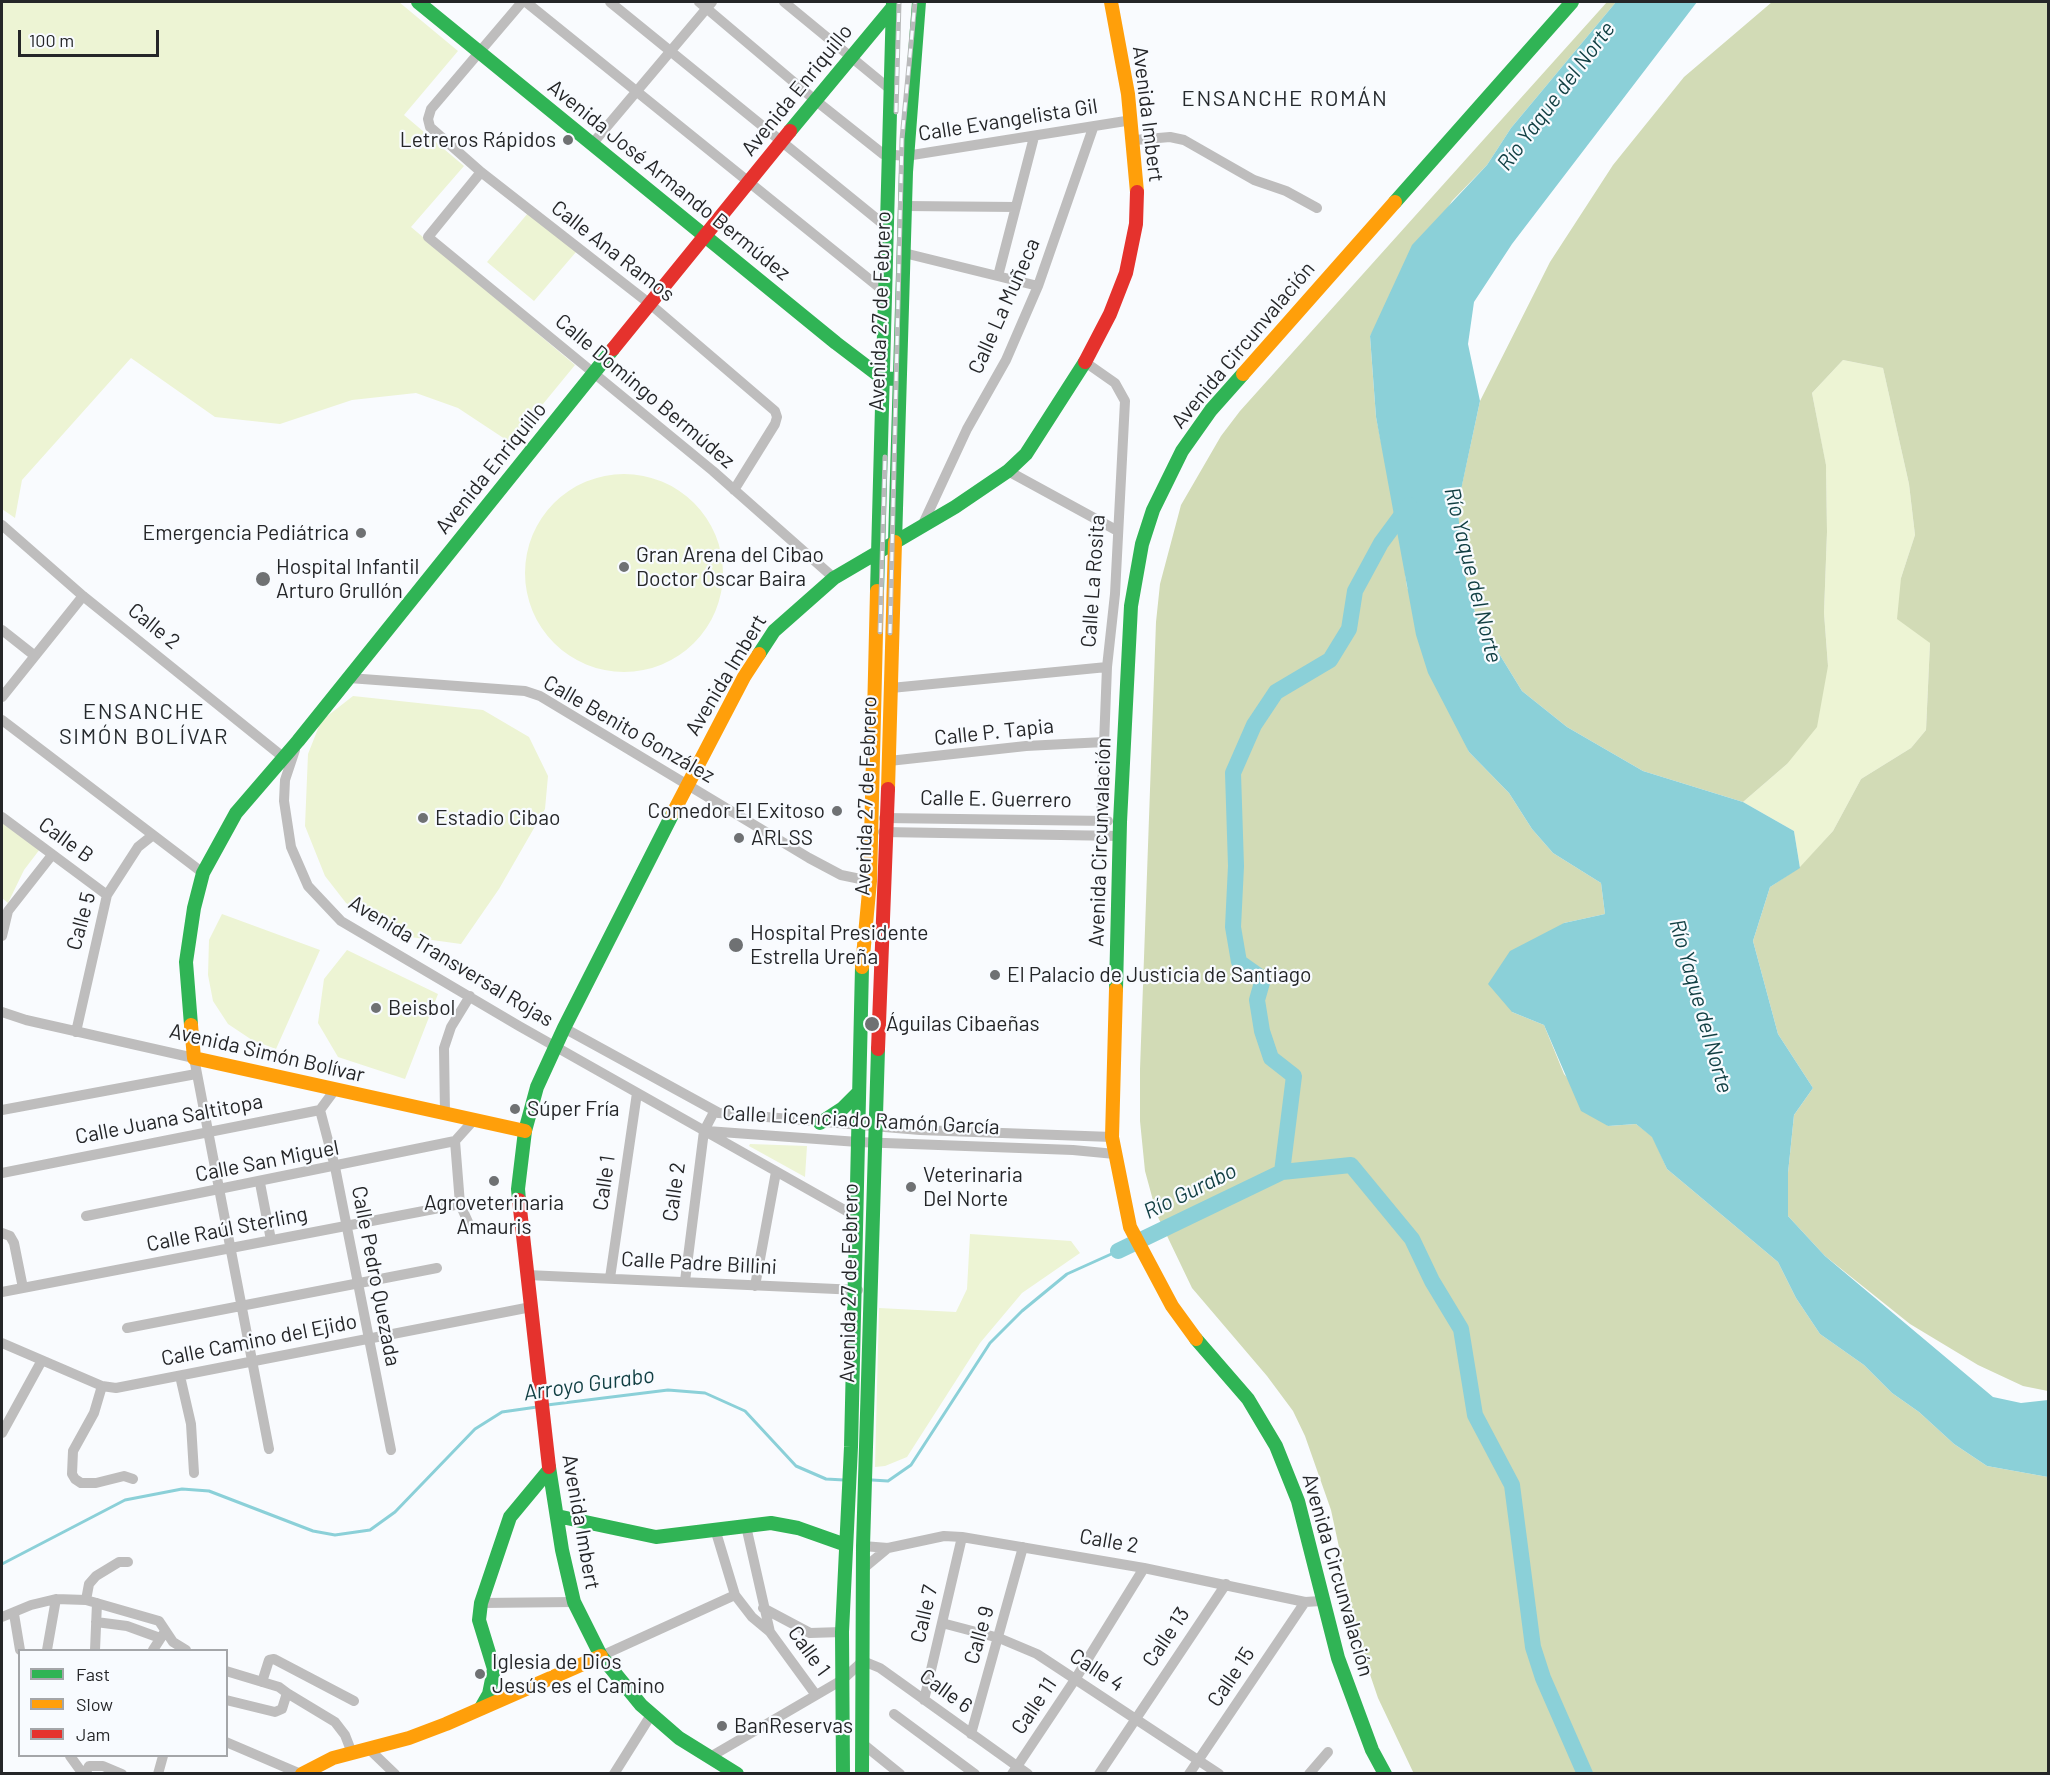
<!DOCTYPE html>
<html>
<head>
<meta charset="utf-8">
<style>
  body { margin:0 }
  #map { position:relative; width:2050px; height:1775px; overflow:hidden; background:#f9fbfe; font-family:Barlow,sans-serif }
  canvas { display:block }
  .frame { position:absolute; inset:0; border:3px solid #252628; pointer-events:none }
  .legend { position:absolute; left:18px; top:1649px; width:210px; height:108px; box-sizing:border-box; background:#f8fbff; border:2px solid #a4a6a9; margin:0; padding:8px 10px; list-style:none; font-size:18px; color:#252628 }
  .legend li { display:flex; align-items:center; gap:12px; height:30px }
  .legend b { width:30px; border:2px solid #a4a6a9 }
  .scale { position:absolute; left:18px; top:30px; width:141px; height:27px; box-sizing:border-box; border:3px solid #252628; border-top:0; padding-left:8px; font-size:18px; line-height:21px; white-space:nowrap; color:#252628; -webkit-text-stroke:4px #f8fbff; paint-order:stroke }
</style>
</head>
<body>
<div id="map">
<canvas width="2050" height="1775"></canvas>
<div class="frame"></div>
<ul class="legend">
<li><b style="height:8px;background:#30b455"></b>Fast</li>
<li><b style="height:8px;background:#ff9f0a"></b>Slow</li>
<li><b style="height:8px;background:#e5322d"></b>Jam</li>
</ul>
<div class="scale">100 m</div>
</div>
<script>
const ctx = document.querySelector('canvas').getContext('2d');
ctx.lineJoin = 'round';
function fillPath(path, color) { ctx.fillStyle = color; ctx.fill(path, 'evenodd'); }
const poly = rows => new Path2D(rows.map(r => 'M' + r).join(''));
function trace(path, color, width, dash) { ctx.strokeStyle = color; ctx.lineWidth = width; ctx.lineCap = dash ? 'butt' : 'round'; ctx.setLineDash(dash || []); ctx.stroke(path); }
function drawText(font, color, halo, rows, align = 'center') {
  ctx.font = font + ' Barlow,sans-serif'; ctx.lineWidth = 4.5; ctx.setLineDash([]); ctx.textBaseline = 'middle'; ctx.strokeStyle = halo; ctx.fillStyle = color; for (const [text, x, y, turn = 0] of rows) {
    ctx.save(); ctx.translate(x, y); ctx.rotate((+turn || 0) * Math.PI / 180); ctx.textAlign = isNaN(turn) ? turn : align; if (halo) ctx.strokeText(text, 0, 0); ctx.fillText(text, 0, 0); ctx.restore();
  }
}
const green = poly([
  [2,2,399,2,458,51,404,115,464,166,411,227,575,365,511,443,458,408,416,393,352,400,280,424,215,417,131,358,22,480,15,518,2,509],
  [528,213,576,252,534,301,487,262],
  [1843,360,1883,368,1909,484,1915,535,1901,578,1930,643,1926,730,1911,748,1861,779,1833,831,1800,868,1794,831,1743,802,1787,764,1828,666,1824,613,1827,532,1826,466,1812,393],
  '525 573a99 99 0 1 1 198 0a99 99 0 1 1-198 0Z',
  [353,696,483,710,529,737,548,776,545,809,499,889,461,944,403,936,346,903,325,876,305,826,308,754,321,721],
  [2,820,40,849,24,870,8,903,2,898],
  [222,914,320,950,276,1049,252,1040,228,1024,213,1001,208,975,209,940],
  [347,950,438,994,405,1079,338,1057,318,1023,324,979],
  [750,1144,807,1146,805,1177,749,1146],
  [970,1234,1071,1241,1080,1253,1022,1293,980,1343,907,1457,885,1466,875,1467,879,1308,956,1312,967,1289]
]);
const forest = poly([
  [1607,2,1616,2,1511,128,1487,165,1452,201,1370,336,1376,417,1400,536,1407,587,1469,752,1509,793,1532,829,1553,853,1601,883,1605,914,1564,923,1512,1012,1544,1025,1564,1074,1608,1126,1636,1124,1653,1137,1667,1169,1778,1262,1796,1298,1820,1334,1864,1365,1892,1393,1919,1412,1954,1444,1987,1466,2048,1477,2048,1773,1414,1774,1378,1698,1360,1645,1331,1510,1305,1436,1293,1411,1267,1376,1192,1288,1157,1215,1145,1171,1140,1121,1140,1069,1156,622,1160,584,1181,505,1221,436,1240,411],
  [1772,2,2048,2,2048,1391,2023,1386,1978,1365,1910,1324,1825,1256,1788,1216,1788,1173,1794,1115,1813,1088,1778,1034,1753,941,1770,887,1800,867,1833,831,1861,779,1911,748,1926,730,1930,643,1897,619,1901,578,1915,535,1909,484,1883,368,1843,360,1812,393,1826,465,1827,532,1824,613,1828,666,1817,727,1787,764,1743,802,1643,771,1567,727,1522,691,1476,616,1461,560,1458,503,1480,401,1550,262,1613,165,1684,77]
]);
const water = poly([
  [1616,2,1697,2,1512,244,1474,302,1468,344,1480,401,1458,504,1461,560,1476,616,1522,691,1567,727,1643,771,1743,802,1794,831,1800,868,1770,887,1753,941,1778,1034,1813,1088,1794,1115,1788,1173,1788,1216,1825,1256,1993,1397,2021,1403,2048,1400,2048,1477,1987,1466,1954,1444,1919,1412,1892,1393,1864,1365,1820,1334,1796,1298,1778,1262,1667,1169,1652,1137,1636,1124,1608,1126,1581,1111,1544,1025,1512,1012,1488,984,1510,951,1564,923,1605,914,1601,883,1553,853,1532,829,1509,793,1469,752,1428,673,1416,635,1376,417,1370,336,1412,245,1487,165,1511,128]
]);
const stream = poly([
  [547,1405,668,1390,705,1393,745,1411,796,1466,826,1479,844,1480],
  [872,1480,888,1481,911,1465,990,1343,1022,1311,1067,1274,1118,1251],
  [2,1564,125,1500,182,1489,209,1491,313,1531,335,1535,370,1530,395,1512,475,1429,502,1412,537,1407]
]);
const river = poly([
  [1409,505,1381,543,1355,591,1349,629,1330,660,1276,692,1254,725,1233,773,1236,866,1233,927,1239,962,1263,979,1257,1000,1262,1031,1271,1058,1294,1076,1282,1172,1351,1165,1412,1239,1432,1281,1461,1329,1475,1415,1512,1485,1533,1647,1543,1678,1585,1774],
  [1118,1251,1282,1172]
]);
const street = poly([
  [522,2,431,109,428,119,430,127,481,172,650,304,775,411,777,417,775,424,734,490],
  [526,2,885,292],
  [610,2,888,228],
  [699,2,815,100,883,154,906,156,1132,120],
  [784,2,891,90],
  [1135,140,1170,137,1184,140,1254,180,1286,191,1317,208],
  [593,143,712,2],
  [481,172,428,237,713,471,834,578],
  [905,206,1016,207],
  [904,253,1038,286],
  [998,276,1034,137],
  [1085,362,1115,383,1125,401,1115,594,1107,667,1101,821],
  [1008,471,1116,530],
  [2,525,83,596,283,757],
  [922,526,967,429,1006,360,1038,286,1093,128],
  [2,630,35,656],
  [349,678,525,691,540,696,809,858,841,875,870,881],
  [891,688,1107,667],
  [2,697,83,596],
  [2,720,203,873],
  [295,750,285,780,284,801,291,847,308,886,341,921,519,1026,857,1217],
  [889,761,1026,746,1104,742],
  [2,817,107,895],
  [884,818,1108,821],
  [883,832,1120,836],
  [2,936,8,911,52,855],
  [2,1012,26,1020,194,1058,269,1449],
  [564,1028,719,1113,920,1130,1112,1137],
  [76,1032,107,895,138,847,153,835],
  [2,1110,196,1074],
  [320,1110,335,1167,391,1450],
  [445,1114,444,1048,451,1027,470,996],
  [707,1131,858,1142,1073,1150,1115,1154],
  [2,1173,320,1110,334,1091],
  [260,1183,271,1240],
  [86,1216,455,1141],
  [468,1222,460,1204,455,1141,473,1121],
  [2,1233,10,1236,14,1243,23,1288],
  [527,1275,858,1290],
  [610,1278,637,1093],
  [685,1281,704,1131,714,1112],
  [755,1286,776,1172],
  [2,1292,460,1204],
  [127,1328,437,1268],
  [2,1343,102,1386,116,1388,531,1307],
  [180,1376,191,1424,194,1473],
  [102,1386,94,1413,73,1451,72,1474,75,1479,81,1483,96,1483,124,1476,133,1479],
  [2,1433,41,1362],
  [746,1526,770,1632,816,1695],
  [715,1529,735,1595,752,1617,770,1632],
  [863,1546,888,1548,944,1536,962,1537,1144,1568,1305,1602,1321,1601],
  [864,1568,888,1548],
  [86,1600,89,1584,96,1576,119,1562,128,1562],
  [481,1603,574,1602],
  [763,1608,810,1633,842,1632],
  [14,1614,20,1650],
  [2,1617,31,1605,56,1599,86,1600,159,1621,173,1642,186,1650],
  [96,1622,127,1626,160,1638],
  [942,1623,999,1638,1037,1654,1219,1774],
  [47,1650,56,1599],
  [95,1650,97,1603],
  [153,1650,164,1633],
  [601,1656,735,1595],
  [226,1671,279,1687,287,1693,282,1709,275,1712,226,1700],
  [262,1682,269,1660,274,1659,354,1701],
  [287,1693,335,1722,345,1735,352,1753],
  [924,1700,962,1537],
  [894,1714,975,1774],
  [971,1734,1023,1547],
  [226,1742,301,1774],
  [863,1744,900,1774],
  [369,1749,395,1774],
  [70,1756,83,1774],
  [710,1757,842,1680,863,1661,880,1668,1028,1774],
  [85,1774,89,1766,103,1766,122,1774],
  [158,1774,163,1756],
  [614,1774,651,1715],
  [1012,1774,1076,1678,1144,1568],
  [1099,1774,1226,1584],
  [1189,1774,1305,1602],
  [1309,1774,1328,1752]
]);
const fast = poly([
  [418,2,836,343,882,378,895,379],
  [790,131,893,7],
  [1395,202,1572,2],
  [895,542,906,172,919,2],
  [877,591,893,2],
  [759,654,774,631,834,578,955,507,1008,471,1026,454,1085,362],
  [1116,989,1120,822,1131,606,1142,544,1153,510,1182,451,1211,410,1243,374],
  [191,1025,186,962,194,908,203,873,236,813,298,741,613,349],
  [820,1123,843,1108,858,1093],
  [519,1200,518,1189,525,1131,537,1087,564,1028,673,813],
  [1196,1339,1248,1399,1276,1446,1298,1501,1338,1658,1372,1750,1385,1774],
  [549,1467,562,1550,574,1602,601,1656,641,1705,679,1738,737,1774],
  [557,1516,656,1537,771,1523,798,1528,846,1545],
  [481,1708,489,1694,494,1669,479,1620,481,1603,510,1517,549,1470],
  [843,1774,842,1632,851,1447,862,967],
  [862,1774,863,1546,878,1049]
]);
const slow = poly([
  [1111,2,1128,94,1137,192],
  [1243,374,1395,202],
  [888,789,895,542],
  [673,813,744,677,759,654],
  [862,967,870,881,877,591],
  [1116,989,1112,1137,1130,1227,1172,1306,1196,1339],
  [191,1025,194,1058,525,1131],
  [302,1774,333,1758,409,1738,446,1724,601,1656]
]);
const jam = poly([
  [613,349,790,131],
  [1085,362,1110,314,1126,273,1136,224,1137,192],
  [878,1049,888,789],
  [519,1200,549,1467]
]);
const rail = poly([
  [896,112,899,2],
  [880,632,885,457],
  [890,633,902,139,915,2]
]);
const markers = [
  [568,140,6,"#6f7173"],
  [361,533,6,"#6f7173"],
  [624,567,6,"#6f7173"],
  [263,579,8,"#6f7173"],
  [837,811,6,"#6f7173"],
  [423,818,6,"#6f7173"],
  [739,838,6,"#6f7173"],
  [736,945,8,"#6f7173"],
  [995,975,6,"#6f7173"],
  [376,1008,6,"#6f7173"],
  [872,1024,8,"#6f7173"],
  [515,1109,6,"#6f7173"],
  [494,1181,6,"#6f7173"],
  [911,1187,6,"#6f7173"],
  [480,1674,6,"#6f7173"],
  [722,1726,6,"#6f7173"]
];
const streetNames = [
  ["Avenida Enriquillo",797,90,-51],
  ["Avenida Imbert",1148,114,83],
  ["Calle Evangelista Gil",1008,120,-9],
  ["Avenida José Armando Bermúdez",669,180,39],
  ["Calle Ana Ramos",613,251,38],
  ["Calle La Muñeca",1004,306,-66],
  ["Avenida 27 de Febrero",880,311,-88],
  ["Avenida Circunvalación",1243,345,-50],
  ["Calle Domingo Bermúdez",645,391,40],
  ["Avenida Enriquillo",491,468,-51],
  ["Calle La Rosita",1093,581,-86],
  ["Calle 2",154,626,39],
  ["Avenida Imbert",726,675,-59],
  ["Calle Benito González",629,729,30],
  ["Calle P. Tapia",994,732,-6],
  ["Avenida 27 de Febrero",866,796,-88],
  ["Calle E. Guerrero",996,799,1],
  ["Calle B",66,840,36],
  ["Avenida Circunvalación",1100,842,-88],
  ["Calle 5",81,921,-75],
  ["Avenida Transversal Rojas",451,961,31],
  ["Avenida Simón Bolívar",267,1053,13],
  ["Calle Juana Saltitopa",169,1119,-11],
  ["Calle Licenciado Ramón García",861,1120,3],
  ["Calle San Miguel",267,1161,-11],
  ["Calle 1",604,1183,-82],
  ["Calle 2",674,1192,-82],
  ["Calle Raúl Sterling",227,1229,-11],
  ["Calle Padre Billini",699,1263,3],
  ["Calle Pedro Quezada",376,1276,79],
  ["Avenida 27 de Febrero",849,1283,-89],
  ["Calle Camino del Ejido",259,1340,-11],
  ["Avenida Imbert",581,1522,80],
  ["Calle 2",1109,1541,10],
  ["Avenida Circunvalación",1338,1575,74],
  ["Calle 7",924,1614,-77],
  ["Calle 9",979,1635,-74],
  ["Calle 13",1166,1637,-56],
  ["Calle 1",809,1651,54],
  ["Calle 4",1097,1670,33],
  ["Calle 15",1231,1677,-56],
  ["Calle 6",946,1691,36],
  ["Calle 11",1034,1706,-56]
];
const poiNames = [
  ["Letreros Rápidos",556,140,"right"],
  ["Emergencia Pediátrica",349,533,"right"],
  ["Gran Arena del Cibao",636,555],
  ["Doctor Óscar Baira",636,579],
  ["Hospital Infantil",276,567],
  ["Arturo Grullón",276,591],
  ["Comedor El Exitoso",825,811,"right"],
  ["Estadio Cibao",435,818],
  ["ARLSS",751,838],
  ["Hospital Presidente",750,933],
  ["Estrella Ureña",750,957],
  ["El Palacio de Justicia de Santiago",1007,975],
  ["Beisbol",388,1008],
  ["Águilas Cibaeñas",886,1024],
  ["Súper Fría",527,1109],
  ["Veterinaria",923,1175],
  ["Del Norte",923,1199],
  ["Agroveterinaria",494,1203,"center"],
  ["Amauris",494,1227,"center"],
  ["Iglesia de Dios",492,1662],
  ["Jesús es el Camino",492,1686],
  ["BanReservas",734,1726]
];
const waterNames = [
  ["Río Yaque del Norte",1556,96,-53],
  ["Río Yaque del Norte",1473,575,76],
  ["Río Yaque del Norte",1701,1006,74],
  ["Río Gurabo",1190,1191,-26],
  ["Arroyo Gurabo",589,1384,-8]
];
const neighbourhoodNames = [
  ["ENSANCHE ROMÁN",1285,99],
  ["ENSANCHE",144,712],
  ["SIMÓN BOLÍVAR",144,737]
];
fillPath(green, '#edf4d4');
fillPath(forest, '#d2dbb6');
fillPath(water, '#8bd0d8');
trace(stream, '#8bd0d8', 3);
trace(river, '#8bd0d8', 16);
trace(street, '#bebdbd', 10);
trace(fast, '#30b455', 14);
trace(slow, '#ff9f0a', 14);
trace(jam, '#e5322d', 14);
trace(rail, '#b9babb', 5);
trace(rail, '#f8fbff', 3, [9]);
for (const [x, y, r, color] of markers) { const dot = new Path2D(); dot.arc(x, y, r, 0, 2 * Math.PI); ctx.fillStyle = color; ctx.fill(dot); trace(dot, '#f8fbff', 2); }
drawText('21px', '#252628', '#f8fbff', streetNames);
drawText('21px', '#252628', '#f8fbff', poiNames, 'left');
drawText('italic 22px', '#113f43', '#f8fbff', waterNames);
ctx.letterSpacing = '1.5px';
drawText('22px', '#262a2d', '#f8fbff', neighbourhoodNames);
ctx.letterSpacing = '0px';
</script>
</body>
</html>
